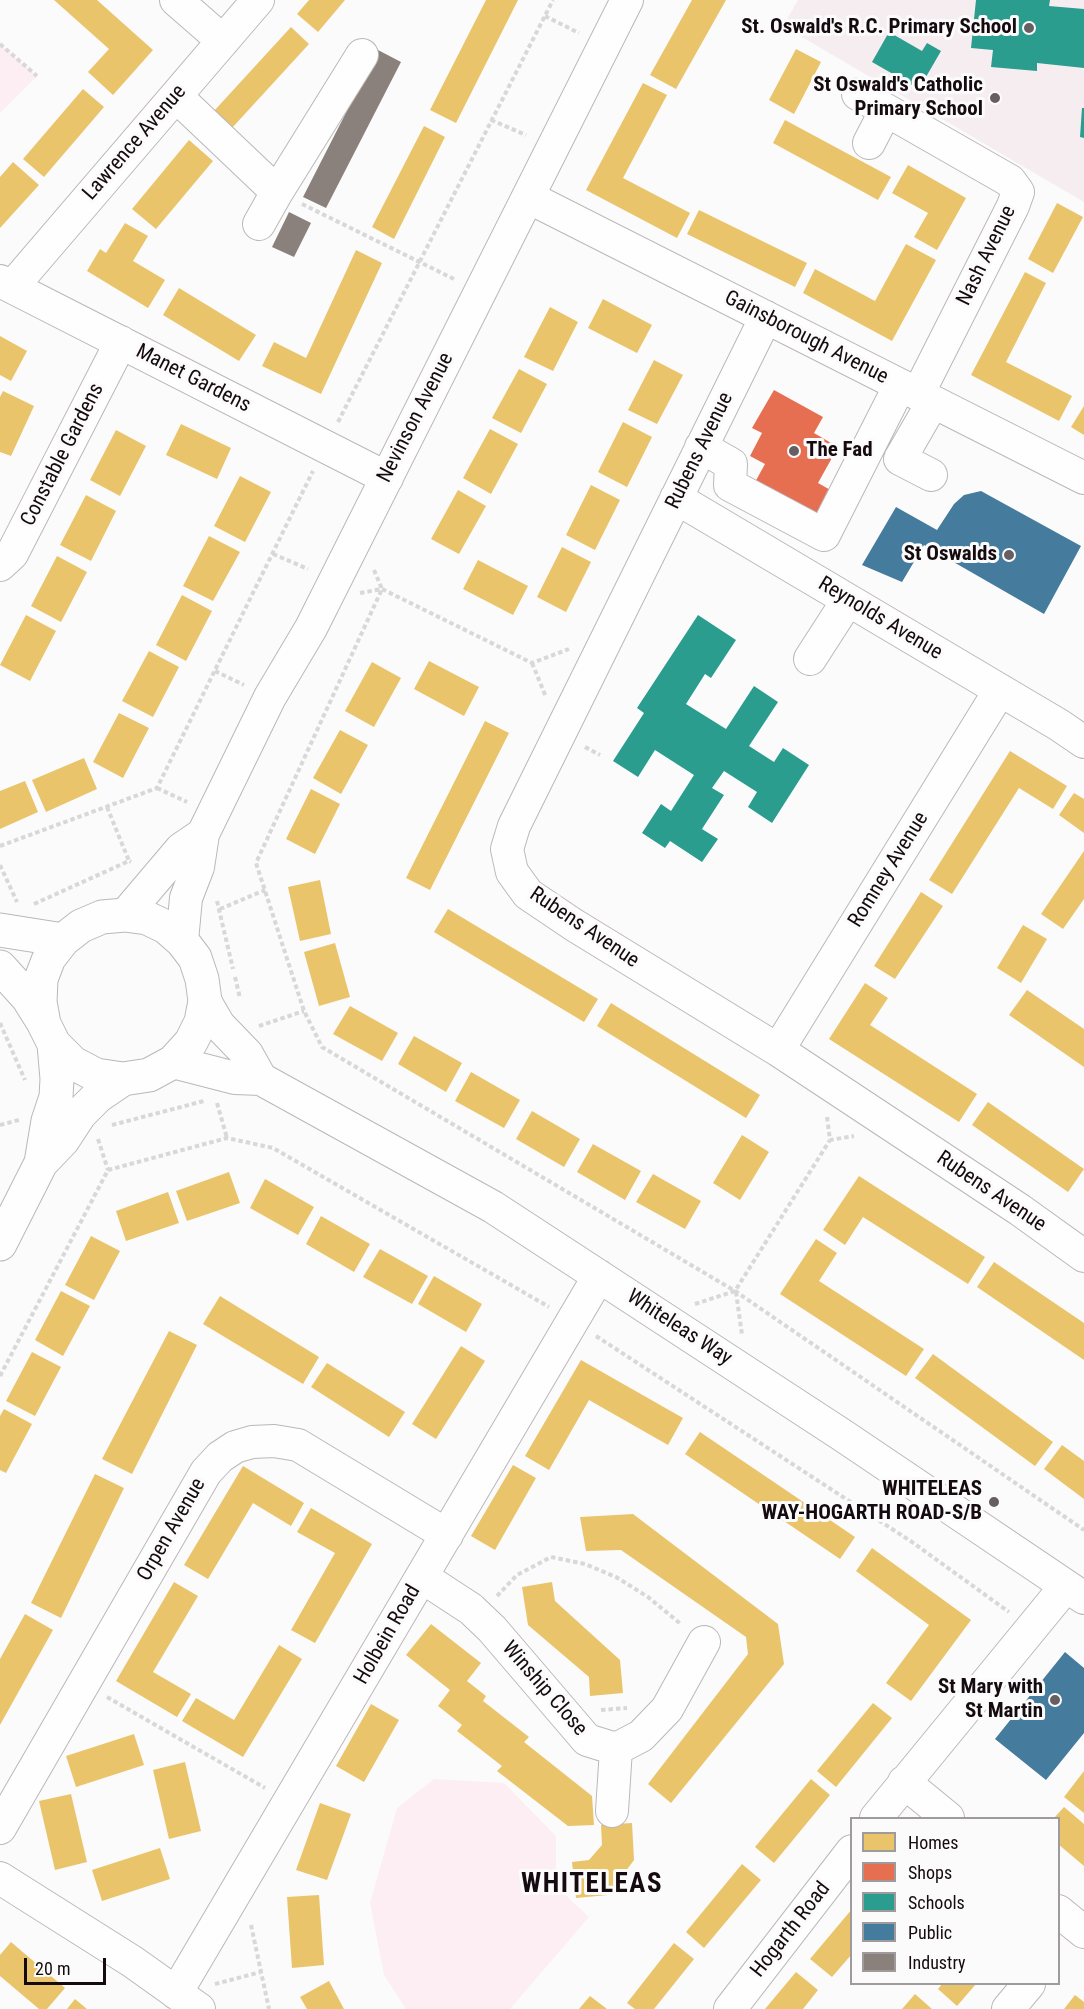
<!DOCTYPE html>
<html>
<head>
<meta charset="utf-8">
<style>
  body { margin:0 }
  #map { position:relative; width:1084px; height:2009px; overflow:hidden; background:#fbfbfb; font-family:"Roboto Condensed",sans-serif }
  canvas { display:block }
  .legend { position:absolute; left:850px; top:1817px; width:210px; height:168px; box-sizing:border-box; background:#fbfbfb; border:2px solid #9f9b9d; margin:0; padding:8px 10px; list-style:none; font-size:18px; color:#150a0f }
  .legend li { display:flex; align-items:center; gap:12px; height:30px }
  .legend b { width:30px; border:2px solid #9f9b9d }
  .scale { position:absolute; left:24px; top:1958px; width:82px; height:27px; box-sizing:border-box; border:3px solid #150a0f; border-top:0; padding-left:8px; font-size:18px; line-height:21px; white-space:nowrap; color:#150a0f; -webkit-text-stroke:4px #fbfbfb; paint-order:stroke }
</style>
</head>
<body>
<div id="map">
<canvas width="1084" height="2009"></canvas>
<ul class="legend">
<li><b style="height:16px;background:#e9c46a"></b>Homes</li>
<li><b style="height:16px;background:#e76f51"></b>Shops</li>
<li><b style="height:16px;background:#2a9d8f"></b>Schools</li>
<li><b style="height:16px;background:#457b9d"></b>Public</li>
<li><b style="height:16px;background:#8a817c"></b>Industry</li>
</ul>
<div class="scale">20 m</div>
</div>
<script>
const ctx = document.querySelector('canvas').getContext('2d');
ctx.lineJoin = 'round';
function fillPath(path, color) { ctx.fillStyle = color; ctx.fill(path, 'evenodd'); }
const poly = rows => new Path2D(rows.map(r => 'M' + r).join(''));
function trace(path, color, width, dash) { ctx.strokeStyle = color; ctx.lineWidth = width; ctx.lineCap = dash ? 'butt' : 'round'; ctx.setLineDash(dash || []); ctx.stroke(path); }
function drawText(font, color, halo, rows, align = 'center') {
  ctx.font = font + ' "Roboto Condensed",sans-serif'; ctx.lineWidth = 6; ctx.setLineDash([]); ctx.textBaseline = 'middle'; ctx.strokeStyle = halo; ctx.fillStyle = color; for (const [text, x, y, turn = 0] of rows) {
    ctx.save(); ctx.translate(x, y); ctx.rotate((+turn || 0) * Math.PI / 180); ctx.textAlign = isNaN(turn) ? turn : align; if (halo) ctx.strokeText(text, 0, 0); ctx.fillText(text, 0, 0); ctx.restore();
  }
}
const built = poly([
  [798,0,1084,0,1084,202,783,26]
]);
const green = poly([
  [0,44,37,76,0,113],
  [434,1779,504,1783,556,1836,556,1886,589,1917,510,2009,406,2009,384,1975,370,1903,397,1808]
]);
const homes = poly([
  [54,0,97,0,153,50,113,95,88,72,109,49],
  [309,0,345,0,318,32,297,14],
  [486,0,518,0,456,123,430,110],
  [692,0,726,0,676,89,650,75],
  [291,27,309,44,232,128,214,111],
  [796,49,821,62,794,114,769,100],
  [643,83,667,95,623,178,690,213,677,238,586,190],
  [83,89,104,107,44,177,23,159],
  [785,120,891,177,878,200,773,143],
  [424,126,445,137,394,239,372,227],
  [189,140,213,161,156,229,132,209],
  [13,162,39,185,0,228,0,177],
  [908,165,966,198,937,250,914,237,928,213,892,193],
  [1057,203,1083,217,1053,273,1028,259],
  [699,210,807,263,795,287,687,234],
  [125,223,148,236,133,261,165,280,148,308,87,271,100,249,106,253],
  [906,244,936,260,892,341,803,293,815,269,875,301],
  [356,250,382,263,321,394,262,366,274,342,306,358],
  [1025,272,1046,283,1006,362,1072,396,1059,421,971,375],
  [179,288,256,335,239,361,163,315],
  [603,299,652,325,637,353,588,328],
  [550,307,578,322,553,371,524,357],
  [0,336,27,351,11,381,0,375],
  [654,360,683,375,657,424,628,410],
  [519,369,547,384,521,433,492,418],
  [3,391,34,406,11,456,0,452,0,397],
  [1084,406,1084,435,1071,427],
  [623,422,652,437,627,487,598,472],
  [181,424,231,448,217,479,166,455],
  [490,429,518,444,491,494,463,478],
  [116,430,146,446,120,496,90,480],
  [240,476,271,492,245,542,214,526],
  [591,485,620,500,595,550,566,535],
  [458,490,486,506,459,554,431,539],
  [86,495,116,511,91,561,60,545],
  [209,536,240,552,213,601,183,586],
  [562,547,591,562,566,612,537,597],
  [57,556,87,572,61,622,31,606],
  [478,560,528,586,513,615,463,589],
  [182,595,212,611,186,661,156,645],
  [26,615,56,631,30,681,0,665],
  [149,651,179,667,153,717,122,701],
  [429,661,479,687,464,716,414,689],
  [372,662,401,678,374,727,345,711],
  [119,713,149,728,123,778,93,762],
  [485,721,509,733,430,890,406,878],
  [340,730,368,745,341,794,313,778],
  [1010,751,1067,786,1053,809,1019,788,952,894,929,880],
  [84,758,97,789,46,812,32,780],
  [25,781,38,812,0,829,0,791],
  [311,789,340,804,315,854,286,839],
  [1074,793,1084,799,1084,833,1059,815],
  [1084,851,1084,899,1063,929,1041,914],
  [320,880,331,934,300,941,288,887],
  [921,892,943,906,895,979,874,966],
  [448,909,598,999,584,1022,434,932],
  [1023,925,1047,939,1021,983,997,968],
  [335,943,350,997,319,1006,304,952],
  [865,983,888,998,870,1025,977,1094,959,1122,829,1039],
  [1027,990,1084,1029,1084,1067,1009,1015],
  [611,1003,760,1095,746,1118,597,1026],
  [350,1006,398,1033,382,1061,333,1034],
  [414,1036,462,1063,446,1092,398,1064],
  [471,1072,520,1100,504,1128,455,1101],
  [988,1102,1084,1169,1068,1192,972,1125],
  [532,1111,580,1139,564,1167,516,1139],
  [742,1135,769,1152,740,1200,713,1183],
  [593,1144,641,1171,625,1200,577,1172],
  [229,1172,240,1203,187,1221,176,1191],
  [653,1174,701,1201,685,1229,636,1202],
  [859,1176,985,1257,968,1284,863,1217,845,1245,823,1230],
  [265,1179,314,1207,298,1235,250,1208],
  [168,1192,179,1223,126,1241,116,1211],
  [321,1216,370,1244,354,1272,306,1244],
  [91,1236,120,1251,94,1300,65,1285],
  [816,1239,837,1253,819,1281,924,1349,906,1376,780,1294],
  [380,1249,428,1276,412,1304,363,1277],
  [994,1262,1084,1323,1084,1360,977,1287],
  [434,1276,482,1304,466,1332,418,1304],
  [61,1291,90,1306,63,1356,35,1340],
  [220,1296,319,1357,303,1384,203,1324],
  [169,1331,197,1345,132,1474,102,1459],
  [461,1346,485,1361,436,1439,412,1424],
  [32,1352,61,1367,35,1416,6,1401],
  [933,1354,1053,1442,1035,1466,915,1378],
  [581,1360,683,1418,668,1445,589,1400,549,1470,525,1456],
  [327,1363,405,1412,389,1437,311,1387],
  [4,1409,32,1424,6,1473,0,1470,0,1416],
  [700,1432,855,1537,840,1559,685,1454],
  [1062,1445,1084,1461,1084,1499,1044,1469],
  [513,1465,536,1478,495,1550,471,1536],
  [243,1466,304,1503,291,1526,253,1503,208,1579,184,1565],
  [95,1474,124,1488,61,1618,31,1603],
  [311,1508,372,1544,315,1643,291,1630,335,1553,297,1532],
  [633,1514,778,1624,784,1664,671,1803,648,1784,748,1654,746,1637,621,1550,586,1551,580,1517],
  [872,1548,971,1620,911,1701,886,1683,929,1625,856,1571],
  [174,1582,198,1596,153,1672,191,1694,177,1717,116,1681],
  [552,1582,555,1601,620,1660,623,1693,590,1696,589,1677,528,1625,522,1587],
  [25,1614,53,1630,0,1725,0,1659],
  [431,1624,481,1663,467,1681,486,1696,483,1701,529,1737,524,1742,592,1796,594,1825,568,1826,497,1771,502,1766,457,1731,462,1725,438,1706,450,1690,406,1655],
  [279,1645,302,1659,243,1757,182,1721,196,1698,234,1720],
  [873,1703,892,1718,836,1787,817,1771],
  [371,1704,399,1720,364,1782,336,1766],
  [134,1734,144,1765,76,1787,66,1756],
  [185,1762,201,1831,169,1839,153,1770],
  [1084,1771,1084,1813,1064,1797],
  [811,1779,830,1795,774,1863,755,1847],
  [71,1794,87,1862,55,1870,39,1801],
  [320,1803,351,1814,327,1880,296,1870],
  [1064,1807,1084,1824,1084,1866,1058,1844,1058,1818,1054,1818],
  [632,1823,634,1860,608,1895,576,1898,572,1862,589,1860,602,1845,601,1825],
  [160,1848,170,1879,102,1901,92,1870],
  [742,1864,761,1880,704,1948,686,1932],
  [319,1895,324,1965,292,1968,287,1897],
  [852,1909,852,1954,832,1977,810,1959],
  [11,1942,65,1988,47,2009,39,2009,0,1976,0,1955],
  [674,1943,694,1959,654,2009,635,2009,627,2003],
  [796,1972,818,1990,803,2009,765,2009],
  [329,1981,344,2009,307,2009,300,1997],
  [942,1984,976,1984,957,2006,938,1989],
  [915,1994,932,2009,902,2009],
  [1075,1995,1084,2002,1084,2009,1064,2009],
  [590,1996,607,2009,579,2009],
  [75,1999,87,2009,67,2009]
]);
const shops = poly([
  [774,390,823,417,814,433,838,447,818,483,834,492,819,520,754,484,765,464,750,456,762,433,752,428]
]);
const schools = poly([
  [976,0,1050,0,1049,6,1084,9,1084,68,1037,63,1037,71,991,67,993,50,971,48],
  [889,32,922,51,927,43,941,51,919,89,872,62],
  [1082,108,1084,108,1084,138,1080,137],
  [698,615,736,640,711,678,705,674,686,704,726,729,754,686,778,702,749,746,774,762,783,748,809,765,772,823,748,807,757,792,724,771,712,788,724,795,702,829,718,839,702,862,670,841,665,848,642,833,661,804,671,811,694,775,655,750,638,777,613,761,644,713,637,708]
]);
const public = poly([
  [981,491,1081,546,1044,614,924,545,902,582,862,565,896,507,937,530,954,504,964,495],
  [1065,1652,1084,1668,1084,1733,1046,1780,995,1739]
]);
const industry = poly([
  [378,50,401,62,326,208,303,197],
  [289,212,311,223,294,257,272,247]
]);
const path = poly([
  [545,16,579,33],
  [0,44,37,76],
  [491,120,526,135],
  [302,204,454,279],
  [338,422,553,0],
  [273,554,308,569],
  [374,570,382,589,256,863,304,1011,322,1047,735,1291,1084,1530],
  [360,593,382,589,532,663,569,649],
  [532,663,546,697],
  [215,671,244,685],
  [585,747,600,755],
  [157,788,187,802],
  [107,807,129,861],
  [0,846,157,788,313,471],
  [0,865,17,902],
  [217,901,233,969],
  [34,904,129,861,131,862],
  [220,909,265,890],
  [235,977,240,998],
  [0,1023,25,1080],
  [259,1026,304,1011],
  [217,1103,227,1138],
  [827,1117,830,1140,854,1136],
  [0,1125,19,1120],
  [112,1125,204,1101],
  [98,1139,108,1170],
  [736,1292,742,1335],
  [695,1304,735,1291,830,1140],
  [596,1336,912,1542,1009,1612],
  [0,1376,108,1170,227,1138,273,1148,549,1307],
  [497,1596,517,1575,551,1557,585,1564,616,1577,648,1597,682,1625],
  [107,1697,265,1788],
  [601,1710,627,1708],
  [251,1925,269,2009],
  [215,1984,261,1972]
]);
const minor = poly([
  [176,0,223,41],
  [858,94,1010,181,1018,192,1013,206,918,394],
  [176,96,277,192,362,55],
  [869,143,886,110],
  [528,197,1084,478],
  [259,224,277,192],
  [0,281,387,478],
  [12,287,258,0],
  [766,317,514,826,507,849,512,872,528,894,574,925,778,1050,1020,1210,1084,1256],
  [701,447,731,464,730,485,824,535,900,385],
  [931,475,900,459,933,402],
  [676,498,1059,725,1084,742],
  [0,565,12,554,121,342],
  [810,659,848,600],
  [125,915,181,849,203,834],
  [182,941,186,898,198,867,203,834,270,697,311,628,627,0],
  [205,1001,219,1025,247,1054,261,1079],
  [778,1050,1000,690],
  [173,1062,235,1078,261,1079,493,1207,842,1435,1084,1598],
  [422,1577,471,1609,492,1629,587,1740,616,1749,641,1736,667,1709,704,1642],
  [904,1782,948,1818],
  [612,1811,616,1749],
  [876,1818,1066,1586],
  [0,1828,206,1472,220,1457,235,1447,252,1442,274,1441,298,1445,447,1535],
  [0,1878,133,1962,199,2009],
  [1058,1911,1084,1932],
  [176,1993,599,1276],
  [730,2009,852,1851],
  [1008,2009,1029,1984]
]);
const major = poly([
  [0,930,63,940],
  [0,967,28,998,43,1022],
  [41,1163,48,1121,56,1097,57,1079,54,1044,44,1024,40,1002,41,979,49,958,63,940,81,926,102,917,125,915,147,918,166,927,182,941,195,958,202,979,205,1001,201,1022,191,1042,173,1062,149,1075,123,1079,96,1075,73,1063,54,1044],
  [0,1244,41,1163,63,1140,80,1114,98,1096,123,1079]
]);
const markers = [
  [1029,28,6,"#665e62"],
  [995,98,6,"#665e62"],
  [794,451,6,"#665e62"],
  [1009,555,6,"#665e62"],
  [994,1502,6,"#665e62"],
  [1055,1700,6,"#665e62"]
];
const poiNames = [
  ["St. Oswald's R.C. Primary School",1017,28],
  ["St Oswald's Catholic",983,86],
  ["Primary School",983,110],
  ["The Fad",806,451,"left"],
  ["St Oswalds",997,555],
  ["WHITELEAS",982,1490],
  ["WAY-HOGARTH ROAD-S/B",982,1514],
  ["St Mary with",1043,1688],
  ["St Martin",1043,1712]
];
const streetNames = [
  ["Lawrence Avenue",135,143,-49],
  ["Nash Avenue",987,256,-64],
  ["Gainsborough Avenue",806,338,27],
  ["Manet Gardens",193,379,27],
  ["Nevinson Avenue",416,418,-63],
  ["Rubens Avenue",700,451,-64],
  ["Constable Gardens",63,455,-63],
  ["Reynolds Avenue",880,619,31],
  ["Romney Avenue",889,870,-58],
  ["Rubens Avenue",584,928,34],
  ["Rubens Avenue",991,1192,34],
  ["Whiteleas Way",679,1328,33],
  ["Orpen Avenue",172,1530,-60],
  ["Holbein Road",388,1635,-60],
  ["Winship Close",544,1689,49],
  ["Hogarth Road",791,1930,-52]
];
const districtNames = [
  ["WHITELEAS",592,1885]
];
fillPath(built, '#f6edf0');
fillPath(green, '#fdeef4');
fillPath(homes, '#e9c46a');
fillPath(shops, '#e76f51');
fillPath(schools, '#2a9d8f');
fillPath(public, '#457b9d');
fillPath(industry, '#8a817c');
trace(minor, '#bcb7b9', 34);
trace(major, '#bcb7b9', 35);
trace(path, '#d8d8d8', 4, [4.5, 3]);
trace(minor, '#fefefe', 32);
trace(major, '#fefefe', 33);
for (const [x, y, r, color] of markers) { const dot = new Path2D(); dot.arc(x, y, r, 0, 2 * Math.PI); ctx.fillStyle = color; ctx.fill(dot); trace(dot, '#fbfbfb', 2); }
drawText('bold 21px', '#150a0f', '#fbfbfb', poiNames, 'right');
drawText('21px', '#150a0f', '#fbfbfb', streetNames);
ctx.letterSpacing = '1.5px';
drawText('bold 27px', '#150a0f', '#fbfbfb', districtNames);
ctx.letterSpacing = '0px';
</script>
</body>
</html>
